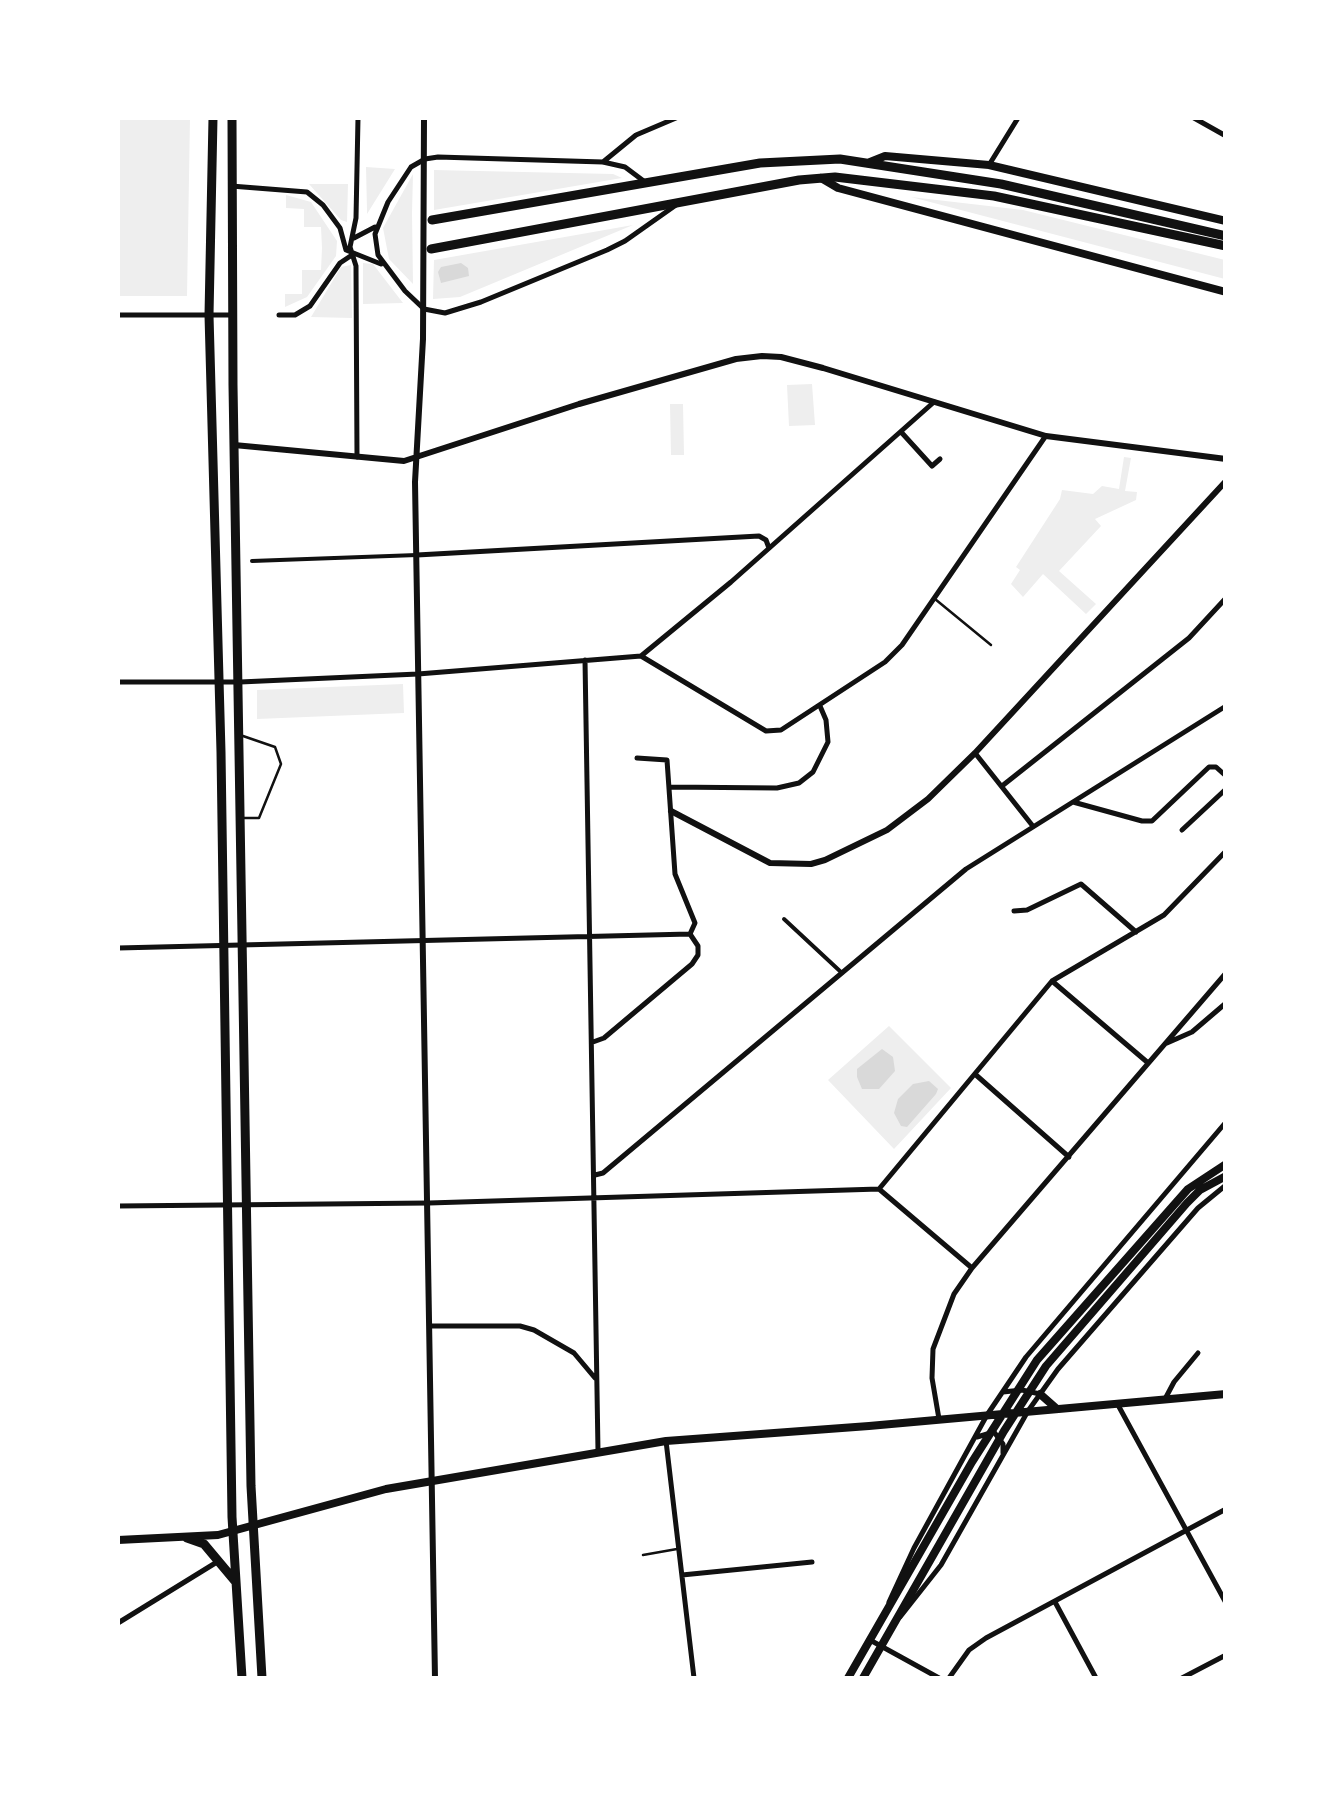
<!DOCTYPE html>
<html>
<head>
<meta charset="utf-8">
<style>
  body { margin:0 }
  #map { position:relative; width:1343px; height:1796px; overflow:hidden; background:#fff; font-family:Barlow,sans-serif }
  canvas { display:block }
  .frame { position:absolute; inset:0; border:120px solid #fff; pointer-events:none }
</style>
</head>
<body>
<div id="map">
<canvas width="1343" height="1796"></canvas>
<div class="frame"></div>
</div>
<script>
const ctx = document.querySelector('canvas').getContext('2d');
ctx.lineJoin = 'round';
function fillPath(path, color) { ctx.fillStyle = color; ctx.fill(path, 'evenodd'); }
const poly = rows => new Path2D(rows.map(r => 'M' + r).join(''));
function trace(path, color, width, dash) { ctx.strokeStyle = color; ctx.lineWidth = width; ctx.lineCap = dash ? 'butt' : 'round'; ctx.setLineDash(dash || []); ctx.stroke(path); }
const green = poly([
  [118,118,190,118,187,296,118,296],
  [366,167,395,169,367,214,367,210],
  [434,170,613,174,622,178,434,210],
  [413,174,412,213,413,284,389,259,383,228],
  [309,184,348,184,347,222,341,220],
  [286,195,311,202,337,241,336,256,307,297,285,307,285,294,302,294,302,270,321,270,322,248,321,227,304,227,304,209,286,208],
  [911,197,1023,210,1225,260,1225,279],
  [633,225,460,297,433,299,434,260],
  [363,263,373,264,403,303,363,304],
  [351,265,352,318,311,317,341,267],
  [812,384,815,425,789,426,787,385],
  [670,404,683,404,684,455,671,455],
  [1124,457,1131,458,1125,491,1137,492,1136,500,1095,519,1101,526,1059,571,1096,604,1086,614,1043,574,1023,597,1011,584,1020,570,1016,567,1060,499,1062,490,1093,494,1102,486,1119,489],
  [403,684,404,713,257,719,257,690],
  [889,1026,951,1088,894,1149,828,1080]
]);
const water = poly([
  [461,263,468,268,469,276,441,283,438,272,441,267],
  [882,1049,893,1057,895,1071,879,1089,862,1089,857,1077,857,1069],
  [929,1081,938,1089,936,1094,907,1127,901,1126,894,1113,898,1099,913,1084]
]);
const service = poly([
  [935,599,991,645],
  [243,818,259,818,281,764,275,747,243,736],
  [643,1555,677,1549]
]);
const pedestrian = poly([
  [252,561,417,555],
  [784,919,842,973]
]);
const minor = poly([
  [1194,118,1226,136],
  [603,162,636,135,676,118],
  [989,165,1018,118],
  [645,182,625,167,603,162,438,157,425,159,411,167,388,202,375,234,378,255,405,291,424,309,445,313,481,302,607,250,625,241,676,205],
  [231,186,307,192,323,205,340,228,346,250,381,264],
  [354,238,375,227],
  [118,315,232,315],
  [279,315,295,315,310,306,340,263,352,255],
  [902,433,932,466,940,459],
  [357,457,356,266,350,247,356,218,358,118],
  [417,555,759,536,766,540,769,548],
  [641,656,766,731,781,730,885,662,902,645,1045,437],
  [585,660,598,1451],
  [118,682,240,682,418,674,641,656,731,582,934,402],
  [975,753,1032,825],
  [637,758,667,760,675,874,695,923,690,934],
  [1002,786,1189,638,1226,598],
  [669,787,777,788,799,783,813,772,828,742,826,720,820,706],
  [1073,802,1142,821,1152,821,1209,767,1216,767,1226,776],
  [1182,830,1226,789],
  [1014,911,1027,910,1081,884,1136,932],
  [118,948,690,934],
  [1052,981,1147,1062],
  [593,1042,604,1038,692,964,698,955,698,946,690,934],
  [1167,1043,1192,1032,1226,1003],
  [976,1075,1069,1157],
  [595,1175,603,1173,966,869,1226,706],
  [879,1189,1052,981,1164,915,1226,851],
  [879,1189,972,1268],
  [118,1206,429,1203,879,1189],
  [431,1326,520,1326,534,1330,574,1353,595,1378],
  [1003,1392,1022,1390,1040,1394],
  [1165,1399,1174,1382,1198,1353],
  [1118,1405,1226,1603],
  [939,1419,932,1378,933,1349,954,1294,972,1268,1226,973],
  [977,1437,994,1432,1003,1444,1003,1453],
  [666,1441,694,1678],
  [682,1575,812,1562],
  [889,1602,914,1548,987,1415,1026,1357,1226,1122],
  [1055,1602,1096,1678],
  [900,1617,941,1565,1028,1411,1058,1369,1198,1208,1226,1185],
  [118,1623,217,1562],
  [870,1640,939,1678],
  [949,1678,969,1650,986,1638,1226,1509],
  [1182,1678,1226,1655]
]);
const tertiary = poly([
  [424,118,423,339,415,482,435,1678],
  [234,445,404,461,579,404,736,359,762,356,781,357,823,368,1046,436,1226,459],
  [671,811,770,863,811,864,825,860,887,830,928,799,975,753,1226,481]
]);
const secondary = poly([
  [870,162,885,156,989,165,1226,221],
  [821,178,838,188,1226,292],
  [1040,1394,1057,1409],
  [118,1540,218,1535,386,1489,666,1441,869,1426,1226,1394],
  [848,1678,972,1462,1037,1360,1188,1189,1226,1164],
  [863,1678,1004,1431,1046,1366,1187,1203,1200,1190,1226,1176]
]);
const primary = poly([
  [213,118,209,315,221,752,232,1517,242,1678],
  [232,118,233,385,251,1486,262,1678],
  [432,220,760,163,840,159,1001,184,1226,236],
  [431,249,799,180,835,177,994,196,1226,246],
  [187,1538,204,1544,235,1581]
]);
fillPath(green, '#eee');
fillPath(water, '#d9d9d9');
trace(service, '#111', 2.5);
trace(pedestrian, '#111', 4);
trace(minor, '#111', 5);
trace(tertiary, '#111', 6);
trace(secondary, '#111', 8);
trace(primary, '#111', 9);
</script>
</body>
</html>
